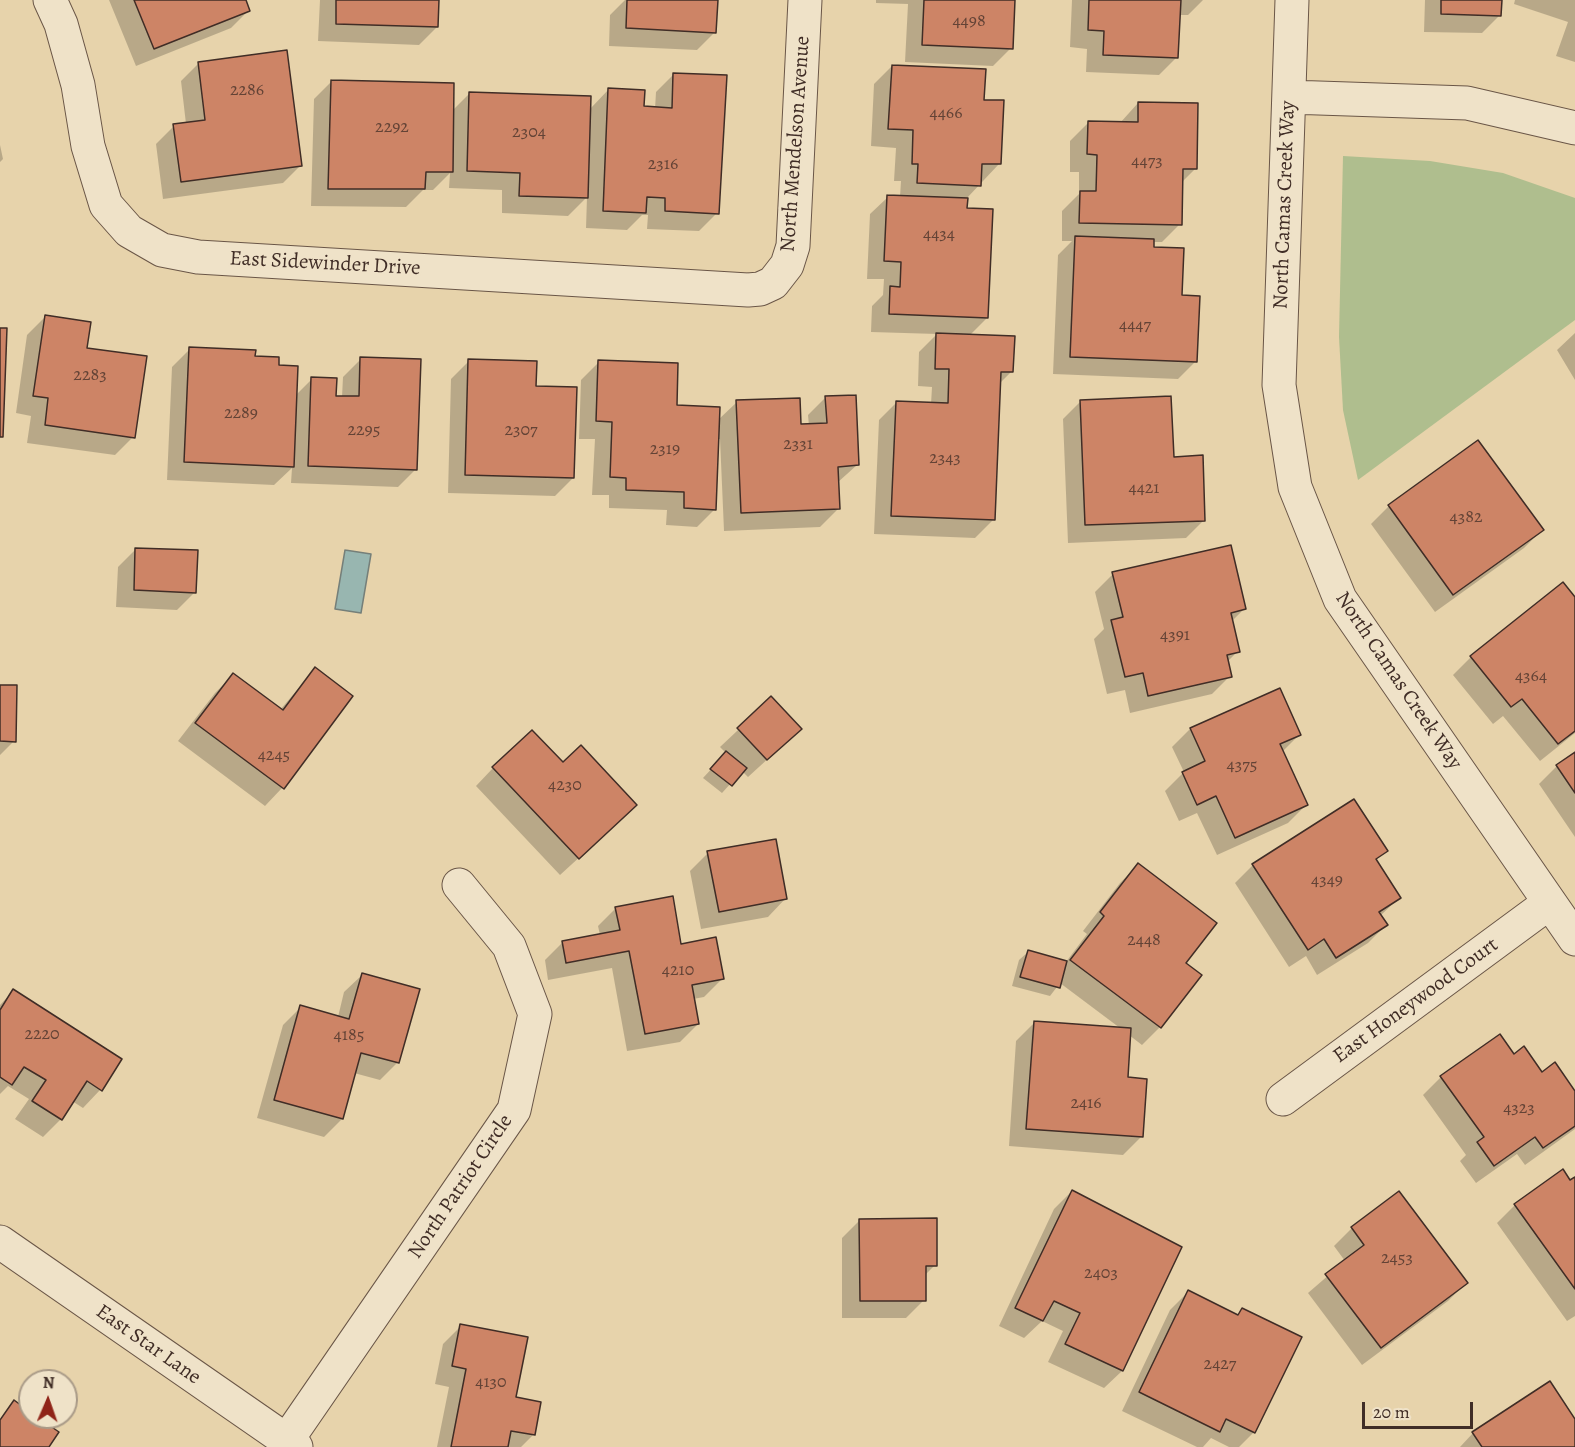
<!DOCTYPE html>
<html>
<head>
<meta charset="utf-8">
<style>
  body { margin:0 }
  #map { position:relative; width:1575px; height:1447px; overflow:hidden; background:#e7d3ab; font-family:Alegreya,serif }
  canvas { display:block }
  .north { position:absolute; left:18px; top:1369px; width:60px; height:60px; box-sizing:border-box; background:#efe2c8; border:2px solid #a99a87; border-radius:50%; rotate:2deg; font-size:16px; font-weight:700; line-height:24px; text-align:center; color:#402d26 }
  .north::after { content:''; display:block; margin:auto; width:21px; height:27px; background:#8f2418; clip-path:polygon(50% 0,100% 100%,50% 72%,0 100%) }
  .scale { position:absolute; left:1362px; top:1402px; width:111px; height:27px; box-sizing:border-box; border:3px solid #402d26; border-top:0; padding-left:8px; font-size:18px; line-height:21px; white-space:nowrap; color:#402d26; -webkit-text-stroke:4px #efe2c8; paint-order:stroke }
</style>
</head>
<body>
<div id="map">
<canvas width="1575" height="1447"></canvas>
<div class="north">N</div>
<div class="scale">20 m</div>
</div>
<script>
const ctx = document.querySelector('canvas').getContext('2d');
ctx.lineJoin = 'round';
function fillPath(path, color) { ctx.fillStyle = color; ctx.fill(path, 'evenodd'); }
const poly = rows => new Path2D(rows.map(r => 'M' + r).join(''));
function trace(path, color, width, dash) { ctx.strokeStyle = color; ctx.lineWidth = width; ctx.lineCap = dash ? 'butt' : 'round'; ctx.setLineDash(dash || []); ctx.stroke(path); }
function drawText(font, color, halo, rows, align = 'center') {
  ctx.font = font + ' Alegreya,serif'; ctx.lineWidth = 5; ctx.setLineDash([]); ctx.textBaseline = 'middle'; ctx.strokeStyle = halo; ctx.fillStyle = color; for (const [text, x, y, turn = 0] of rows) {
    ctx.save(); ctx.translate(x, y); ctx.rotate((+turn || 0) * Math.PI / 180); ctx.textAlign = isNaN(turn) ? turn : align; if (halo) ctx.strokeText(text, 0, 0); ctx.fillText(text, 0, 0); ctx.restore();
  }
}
const green = poly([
  [1343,156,1430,161,1503,173,1575,198,1575,320,1358,480,1343,410,1339,337]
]);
const water = poly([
  [345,550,371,554,361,613,335,609,345,550]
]);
const shadow = poly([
  [109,0,244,0,249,10,231,28,136,66],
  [320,0,438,0,437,27,419,45,318,41],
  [625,0,717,0,715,32,697,50,609,46,610,15],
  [876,0,1013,0,1011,48,993,66,905,62,908,4,876,3],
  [1072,0,1203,0,1188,15,1179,15,1177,57,1159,75,1086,72,1087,49,1070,47],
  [1425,0,1500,0,1500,15,1482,33,1424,32],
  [1515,0,1575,0,1575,62,1556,56,1568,22,1514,4],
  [199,63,301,165,283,183,163,199,156,144,174,126,186,124,181,81],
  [892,66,983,101,999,164,967,198,966,210,987,318,969,336,1012,371,999,384,993,520,975,538,874,534,879,420,897,402,931,404,932,387,918,386,919,352,937,334,871,332,872,306,883,295,884,279,867,279,870,214,888,197,900,197,901,181,894,181,896,148,871,146,874,84],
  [674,74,717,213,699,231,647,229,648,215,642,215,627,230,586,228,587,197,568,216,502,213,502,190,449,188,450,173,433,190,423,190,406,207,311,206,314,99,332,81,452,111,470,93,590,109,609,89,642,108,655,109,656,92],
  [1138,103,1195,169,1181,183,1180,224,1162,242,1153,242,1152,248,1181,296,1196,361,1178,379,1053,374,1058,255,1072,241,1062,241,1062,211,1079,194,1079,172,1070,172,1070,141,1088,123,1120,123],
  [0,145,3,159,0,162],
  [45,317,85,349,133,437,115,455,27,443,31,416,16,413,27,335],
  [1575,333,1575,380,1557,350],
  [190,349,254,357,277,366,296,395,312,379,335,397,342,397,343,377,361,359,416,469,398,487,291,483,292,468,274,485,167,480,172,367],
  [469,361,535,388,573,478,555,496,448,493,451,379],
  [599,362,675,406,718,420,737,402,800,426,809,426,808,415,826,397,857,465,837,483,838,509,820,527,724,531,720,439,718,439,715,509,697,527,666,525,667,510,609,508,609,495,592,495,595,439,579,439,581,380],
  [1081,401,1204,520,1186,538,1068,543,1063,419],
  [1389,506,1542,530,1524,548,1435,612,1371,524],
  [136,549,195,592,177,610,116,607,118,567],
  [1113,574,1244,609,1231,622,1238,651,1227,662,1230,676,1212,694,1130,713,1125,690,1107,694,1094,639,1104,629,1095,592],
  [1575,600,1575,733,1540,761,1503,716,1493,724,1453,675,1471,657],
  [315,669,282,788,265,806,178,741,215,693,233,675,280,710],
  [0,686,14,741,0,755],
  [1279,690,1299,735,1282,752,1306,805,1288,823,1217,855,1197,813,1179,821,1165,791,1184,772,1172,747,1190,729],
  [771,699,782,746,748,777,742,771,722,793,703,778,726,753,720,747],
  [1575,754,1575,837,1539,784,1557,766],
  [563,764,617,823,560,875,476,786,493,768],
  [1386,851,1375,861,1399,898,1380,916,1386,925,1368,943,1317,975,1306,956,1289,967,1235,883,1253,865],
  [708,853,785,899,768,917,701,929,690,871],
  [1138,865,1184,963,1160,1027,1142,1045,1129,1035,1126,1079,1141,1137,1123,1155,1009,1146,1016,1041,1034,1023,1120,1028,1060,983,1050,996,1012,986,1019,960,1028,952,1066,962,1087,934,1083,931,1120,883],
  [616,908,680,945,722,979,704,997,693,999,698,1024,680,1042,627,1051,612,968,548,980,545,960,563,942,600,935,598,926],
  [362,975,398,1062,380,1080,354,1073,342,1119,324,1137,257,1118,283,1025,301,1007,338,1017,344,992],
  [13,991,120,1060,100,1090,83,1108,72,1101,61,1119,43,1137,15,1119,29,1099,8,1086,0,1094,0,1005],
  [1513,1056,1575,1094,1575,1129,1525,1165,1517,1154,1476,1183,1460,1161,1466,1155,1423,1095,1441,1077],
  [1575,1179,1575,1316,1567,1321,1497,1223,1515,1205],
  [1072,1191,1180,1247,1122,1371,1104,1388,1048,1362,1063,1331,1042,1321,1024,1338,999,1326,1054,1209],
  [1399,1193,1466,1283,1448,1301,1362,1365,1308,1293,1345,1261,1334,1246,1352,1228],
  [860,1220,935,1265,924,1276,924,1300,906,1318,842,1318,842,1238],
  [1188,1292,1236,1316,1242,1310,1254,1432,1239,1447,1229,1447,1211,1438,1203,1447,1197,1447,1122,1411,1170,1310],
  [461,1326,514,1399,533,1435,521,1447,437,1447,449,1387,435,1384,443,1344],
  [1575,1422,1575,1447,1460,1447,1473,1433]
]);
const building = poly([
  [134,0,246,0,250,11,154,49,134,0],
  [336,0,439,0,438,27,336,24,336,0],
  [627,0,718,0,716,33,626,28,627,0],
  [924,0,1015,0,1013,49,922,45,924,0],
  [1089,0,1181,0,1178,58,1103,55,1104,31,1088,30,1089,0],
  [1441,0,1502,0,1501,16,1441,14,1441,0],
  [287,50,302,166,181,182,173,124,205,120,198,62,287,50],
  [892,65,986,69,984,100,1004,100,1001,164,982,164,981,186,917,183,918,164,912,164,913,130,888,129,892,65],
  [673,73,727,75,719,214,665,211,665,198,647,197,646,213,603,211,608,88,645,90,644,106,672,108,673,73],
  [331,80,454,83,453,172,426,172,425,189,328,189,331,80],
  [469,92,591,96,588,198,519,196,520,173,467,171,469,92],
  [1138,102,1198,103,1197,169,1183,169,1182,225,1079,223,1080,191,1096,191,1097,155,1087,154,1088,121,1138,122,1138,102],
  [887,195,968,198,967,208,993,209,988,318,889,314,890,286,900,287,901,262,884,261,887,195],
  [1075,236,1154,239,1154,247,1184,248,1182,295,1200,296,1197,362,1070,357,1075,236],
  [45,315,91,322,87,348,147,356,135,438,45,425,48,398,33,396,45,315],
  [0,328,7,328,3,437,0,437,0,328],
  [936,333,1015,336,1013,372,1001,372,995,520,891,516,896,401,948,403,949,369,935,369,936,333],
  [189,347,256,350,255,356,279,357,279,365,298,366,294,467,184,462,189,347],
  [360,357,421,359,417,470,308,466,311,377,337,378,336,396,359,396,360,357],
  [468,359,537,361,536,386,577,387,574,478,465,475,468,359],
  [598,360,678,363,677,405,720,407,716,510,684,508,684,492,626,490,626,478,610,477,612,422,596,421,598,360],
  [856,395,859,465,838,467,840,509,741,513,736,400,800,398,801,424,827,423,825,396,856,395],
  [1171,396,1174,457,1203,455,1205,521,1085,525,1080,400,1171,396],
  [1478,440,1544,530,1453,595,1388,505,1478,440],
  [1231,545,1246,609,1231,613,1240,652,1227,655,1232,677,1148,696,1143,673,1125,677,1111,620,1123,617,1112,572,1231,545],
  [135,548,198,550,196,593,134,590,135,548],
  [1563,582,1575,597,1575,731,1558,744,1522,699,1511,707,1470,656,1563,582],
  [315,667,353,696,284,789,195,723,233,673,283,710,315,667],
  [0,685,17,685,16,742,0,741,0,685],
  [1280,688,1301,735,1280,744,1308,805,1235,838,1216,796,1197,805,1182,772,1205,761,1190,728,1280,688],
  [771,696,802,729,767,760,737,728,771,696],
  [532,730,563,762,581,745,637,805,579,859,492,767,532,730],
  [726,751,747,768,732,786,710,769,726,751],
  [1575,752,1575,793,1556,765,1575,752],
  [1354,799,1388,851,1376,859,1401,898,1379,912,1388,925,1336,958,1324,939,1308,950,1252,864,1354,799],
  [776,839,787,899,719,912,707,851,776,839],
  [1138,863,1217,923,1186,963,1202,975,1161,1028,1070,960,1104,916,1100,912,1138,863],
  [673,896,681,944,716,937,724,979,692,985,699,1024,645,1034,629,951,566,963,562,941,620,930,615,907,673,896],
  [1028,950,1067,961,1060,988,1020,977,1028,950],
  [362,973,420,989,399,1063,361,1053,343,1119,274,1100,300,1005,349,1019,362,973],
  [13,989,122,1059,102,1091,87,1081,62,1120,32,1101,46,1080,24,1067,12,1085,0,1077,0,1010,13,989],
  [1034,1021,1131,1028,1128,1077,1147,1079,1143,1137,1026,1129,1034,1021],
  [1500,1034,1514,1054,1524,1046,1542,1072,1555,1062,1575,1091,1575,1126,1543,1148,1535,1137,1494,1166,1477,1142,1484,1137,1440,1076,1500,1034],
  [1563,1169,1570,1180,1575,1177,1575,1289,1514,1204,1563,1169],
  [1072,1190,1182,1247,1123,1371,1065,1344,1080,1313,1054,1301,1043,1321,1015,1308,1072,1190],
  [1399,1191,1468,1283,1381,1348,1325,1274,1364,1245,1351,1227,1399,1191],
  [937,1218,937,1266,926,1266,926,1301,860,1301,859,1219,937,1218],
  [1188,1290,1238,1315,1242,1308,1302,1337,1255,1433,1226,1419,1220,1432,1139,1392,1188,1290],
  [460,1324,528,1337,516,1397,541,1402,535,1435,511,1431,508,1447,451,1447,466,1369,452,1366,460,1324],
  [1550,1381,1575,1419,1575,1447,1482,1447,1472,1432,1550,1381],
  [14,1400,30,1412,30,1417,37,1417,59,1432,49,1447,0,1447,0,1420,14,1400]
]);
const minor = poly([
  [50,0,61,24,78,85,88,146,106,205,129,231,162,250,198,257,748,290,760,289,773,283,787,265,793,246,805,0],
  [1292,0,1279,385,1295,487,1340,599,1575,939],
  [1289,97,1467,103,1575,128],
  [1283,1099,1549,903],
  [0,1242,296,1447],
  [287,1440,514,1110,535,1014,509,946,459,885]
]);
const numberNames = [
  ["4498",969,22],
  ["2286",247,91],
  ["4466",946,114],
  ["2292",392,128],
  ["2304",529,133],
  ["4473",1147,162],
  ["2316",663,165],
  ["4434",939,235],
  ["4447",1135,326],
  ["2283",90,376],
  ["2289",241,414],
  ["2295",364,431],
  ["2307",521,431],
  ["2331",798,445],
  ["2319",665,450],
  ["2343",945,459],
  ["4421",1144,489],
  ["4382",1466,518],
  ["4391",1175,636],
  ["4364",1531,677],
  ["4245",274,756],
  ["4375",1242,766],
  ["4230",565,786],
  ["4349",1327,881],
  ["2448",1144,941],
  ["4210",678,971],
  ["2220",42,1035],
  ["4185",349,1036],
  ["2416",1086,1104],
  ["4323",1519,1109],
  ["2453",1397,1259],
  ["2403",1101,1274],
  ["2427",1220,1365],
  ["4130",491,1383]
];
const streetNames = [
  ["North Mendelson Avenue",796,144,-86],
  ["North Camas Creek Way",1285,205,-88],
  ["East Sidewinder Drive",325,264,3],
  ["North Camas Creek Way",1398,681,56],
  ["East Honeywood Court",1416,1001,-36],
  ["North Patriot Circle",461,1187,-56],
  ["East Star Lane",148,1345,35]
];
fillPath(green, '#afbe8e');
fillPath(water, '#98b6b0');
trace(water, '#757f79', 1.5);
fillPath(shadow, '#0003');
fillPath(building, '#cd8466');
trace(building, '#402d26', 1.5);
trace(minor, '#6a5647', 35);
trace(minor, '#efe2c8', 33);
drawText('18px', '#634336', null, numberNames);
drawText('21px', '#402d26', '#efe2c8', streetNames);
</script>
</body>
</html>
